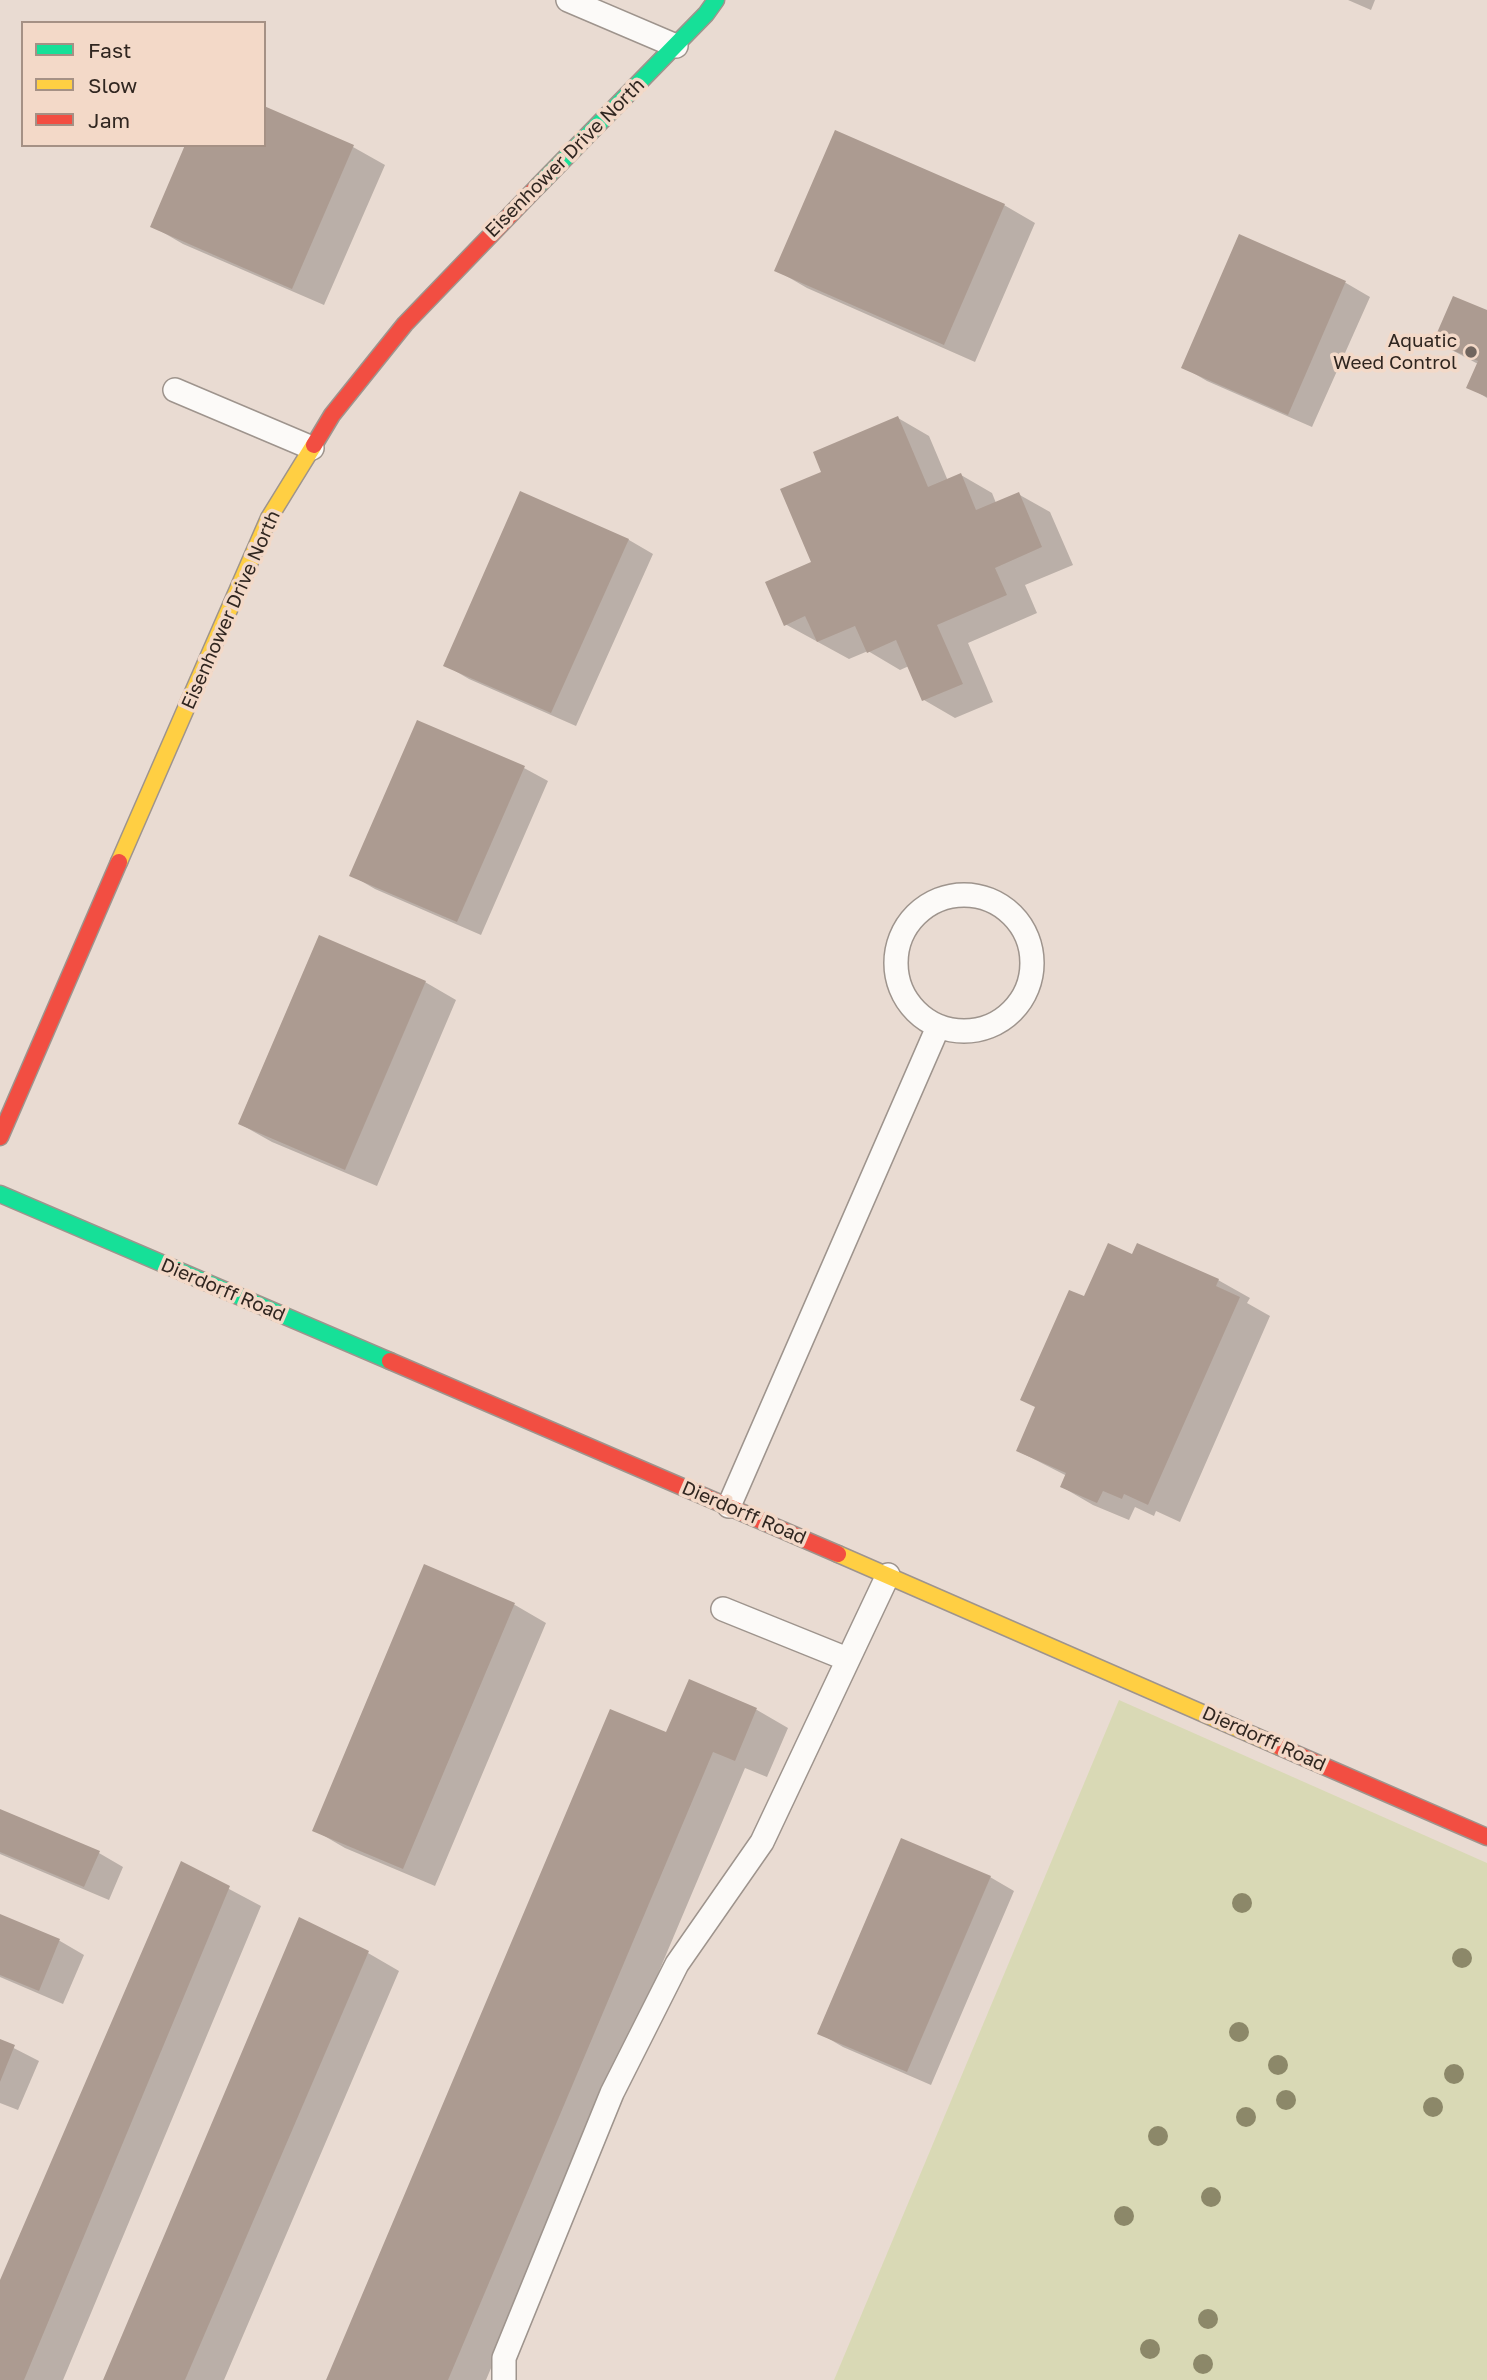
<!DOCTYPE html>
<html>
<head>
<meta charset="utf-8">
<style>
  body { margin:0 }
  #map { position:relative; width:1487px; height:2380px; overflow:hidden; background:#e9dbd2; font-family:"Golos Text",sans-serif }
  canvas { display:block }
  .legend { position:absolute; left:21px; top:21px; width:245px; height:126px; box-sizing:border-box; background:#f3d9c8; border:2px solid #a59185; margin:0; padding:9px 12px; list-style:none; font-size:21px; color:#302620 }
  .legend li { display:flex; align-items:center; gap:14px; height:35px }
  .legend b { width:35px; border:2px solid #a59185 }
</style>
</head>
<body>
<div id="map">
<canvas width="1487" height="2380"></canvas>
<ul class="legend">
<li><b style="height:9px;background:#16e098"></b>Fast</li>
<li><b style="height:9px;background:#ffcf43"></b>Slow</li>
<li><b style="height:9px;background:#f24e42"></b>Jam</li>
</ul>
</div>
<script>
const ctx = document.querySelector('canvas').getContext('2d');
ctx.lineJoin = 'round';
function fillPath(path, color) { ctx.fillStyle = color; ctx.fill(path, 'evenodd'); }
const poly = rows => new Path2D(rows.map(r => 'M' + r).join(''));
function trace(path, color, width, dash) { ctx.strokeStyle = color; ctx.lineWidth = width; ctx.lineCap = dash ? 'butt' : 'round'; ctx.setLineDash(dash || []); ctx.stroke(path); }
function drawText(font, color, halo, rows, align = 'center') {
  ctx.font = font + ' "Golos Text",sans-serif'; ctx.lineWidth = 7; ctx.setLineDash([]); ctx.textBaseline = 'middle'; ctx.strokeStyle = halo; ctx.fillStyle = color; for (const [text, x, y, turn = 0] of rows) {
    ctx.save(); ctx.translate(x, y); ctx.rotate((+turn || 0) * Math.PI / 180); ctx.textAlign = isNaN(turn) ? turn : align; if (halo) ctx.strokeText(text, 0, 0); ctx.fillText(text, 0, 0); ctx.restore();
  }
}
const green = poly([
  [1119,1700,1487,1863,1487,2380,834,2380]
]);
const shadow = poly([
  [1348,0,1375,0,1371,10],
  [264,108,353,147,385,165,324,305,183,244,152,226,264,145],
  [1004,205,1035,223,975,362,807,288,776,270],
  [1239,237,1346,283,1370,297,1312,427,1207,381,1183,367],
  [1487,312,1487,398,1469,387,1478,364,1435,341],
  [898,418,929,436,948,481,961,475,992,493,996,503,1018,494,1050,512,1073,565,1025,585,1037,613,968,643,993,702,955,718,924,700,909,666,900,670,868,651,849,659,785,624,814,563,824,472],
  [521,493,629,540,653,554,576,726,469,679,445,665],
  [524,768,548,781,481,935,375,889,351,875],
  [425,982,456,1000,377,1186,272,1142,240,1124],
  [1133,1257,1218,1280,1250,1298,1247,1303,1270,1316,1180,1522,1156,1511,1154,1516,1135,1507,1129,1520,1093,1505,1062,1487,1067,1476,1018,1451,1085,1298],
  [425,1567,515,1605,546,1623,435,1886,345,1848,314,1830],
  [690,1681,757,1710,788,1728,767,1777,745,1768,486,2380,328,2380,667,1734],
  [0,1811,99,1853,123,1867,109,1900,0,1854],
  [902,1840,990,1877,1014,1891,931,2085,843,2047,819,2033],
  [182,1864,261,1906,63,2380,0,2380,0,2284],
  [0,1915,60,1941,84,1955,63,2004,0,1977],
  [368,1953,399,1971,224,2380,105,2380],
  [0,2041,39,2061,18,2110,0,2103]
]);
const building = poly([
  [264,106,354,145,292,289,150,227,185,145,264,145],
  [835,130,1005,204,944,345,774,271],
  [1239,234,1346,281,1288,415,1181,368],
  [1453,296,1487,310,1487,397,1466,388,1478,361,1433,342],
  [898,416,928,487,961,473,976,510,1019,492,1042,547,995,568,1007,595,937,625,963,684,922,701,896,640,867,653,855,626,817,642,805,616,784,626,765,582,811,562,780,489,821,472,813,452],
  [520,491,629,539,551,713,443,666],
  [417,720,525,766,457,922,349,876],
  [319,935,426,981,345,1170,238,1124],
  [1108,1243,1132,1254,1137,1243,1219,1279,1216,1286,1240,1297,1148,1505,1124,1494,1122,1499,1103,1491,1097,1503,1060,1487,1066,1473,1016,1451,1035,1407,1020,1400,1069,1290,1084,1296],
  [424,1564,515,1603,403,1869,312,1831],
  [689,1679,757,1708,735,1761,713,1752,448,2380,326,2380,610,1709,666,1732],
  [0,1809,100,1851,84,1887,0,1852],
  [901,1838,991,1876,907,2072,817,2034],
  [181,1861,230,1886,24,2380,0,2380,0,2280],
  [0,1914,60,1939,39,1991,0,1975],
  [299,1917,369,1951,185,2380,103,2380],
  [0,2039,15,2045,0,2082]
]);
const lane = poly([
  [568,0,676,46],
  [175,390,312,448],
  '896 963a68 68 0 1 1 136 0a68 68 0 1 1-136 0Z',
  [729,1506,938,1027],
  [723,1609,847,1659],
  [504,2380,504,2358,612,2093,677,1964,762,1842,888,1575]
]);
const fast = poly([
  [538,186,706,14,716,0],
  [0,1194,390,1361]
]);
const slow = poly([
  [119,862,269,518,314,445],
  [838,1554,1280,1747]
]);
const jam = poly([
  [314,445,332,415,405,324,538,186],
  [0,1137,119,862],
  [390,1361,838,1554],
  [1280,1747,1487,1837]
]);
const trees = [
  [1242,1903],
  [1462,1958],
  [1239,2032],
  [1278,2065],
  [1454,2074],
  [1286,2100],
  [1433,2107],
  [1246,2117],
  [1158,2136],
  [1211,2197],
  [1124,2216],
  [1208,2319],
  [1150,2349],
  [1203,2364]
];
const markers = [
  [1471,352,7,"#71655e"]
];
const streetNames = [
  ["Eisenhower Drive North",565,158,-45],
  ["Eisenhower Drive North",231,610,-66],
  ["Dierdorff Road",223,1290,23],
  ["Dierdorff Road",744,1513,23],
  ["Dierdorff Road",1264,1739,24]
];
const poiNames = [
  ["Aquatic",1457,341],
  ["Weed Control",1457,363]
];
fillPath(green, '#d9d9b5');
fillPath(shadow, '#0003');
fillPath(building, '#ac9b91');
trace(lane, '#9e948d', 26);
trace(fast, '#9e948d', 19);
trace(slow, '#9e948d', 19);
trace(jam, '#9e948d', 19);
trace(lane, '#fcfaf8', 23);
trace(fast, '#16e098', 16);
trace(slow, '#ffcf43', 16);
trace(jam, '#f24e42', 16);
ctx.fillStyle = '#8c8869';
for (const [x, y] of trees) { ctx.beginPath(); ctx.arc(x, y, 10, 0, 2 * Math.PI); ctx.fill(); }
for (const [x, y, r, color] of markers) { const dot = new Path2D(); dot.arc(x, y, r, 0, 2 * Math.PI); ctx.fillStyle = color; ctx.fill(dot); trace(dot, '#f3d9c8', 2.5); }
drawText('19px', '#302620', '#f3d9c8', streetNames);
drawText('19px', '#302620', '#f3d9c8', poiNames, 'right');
</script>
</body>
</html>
